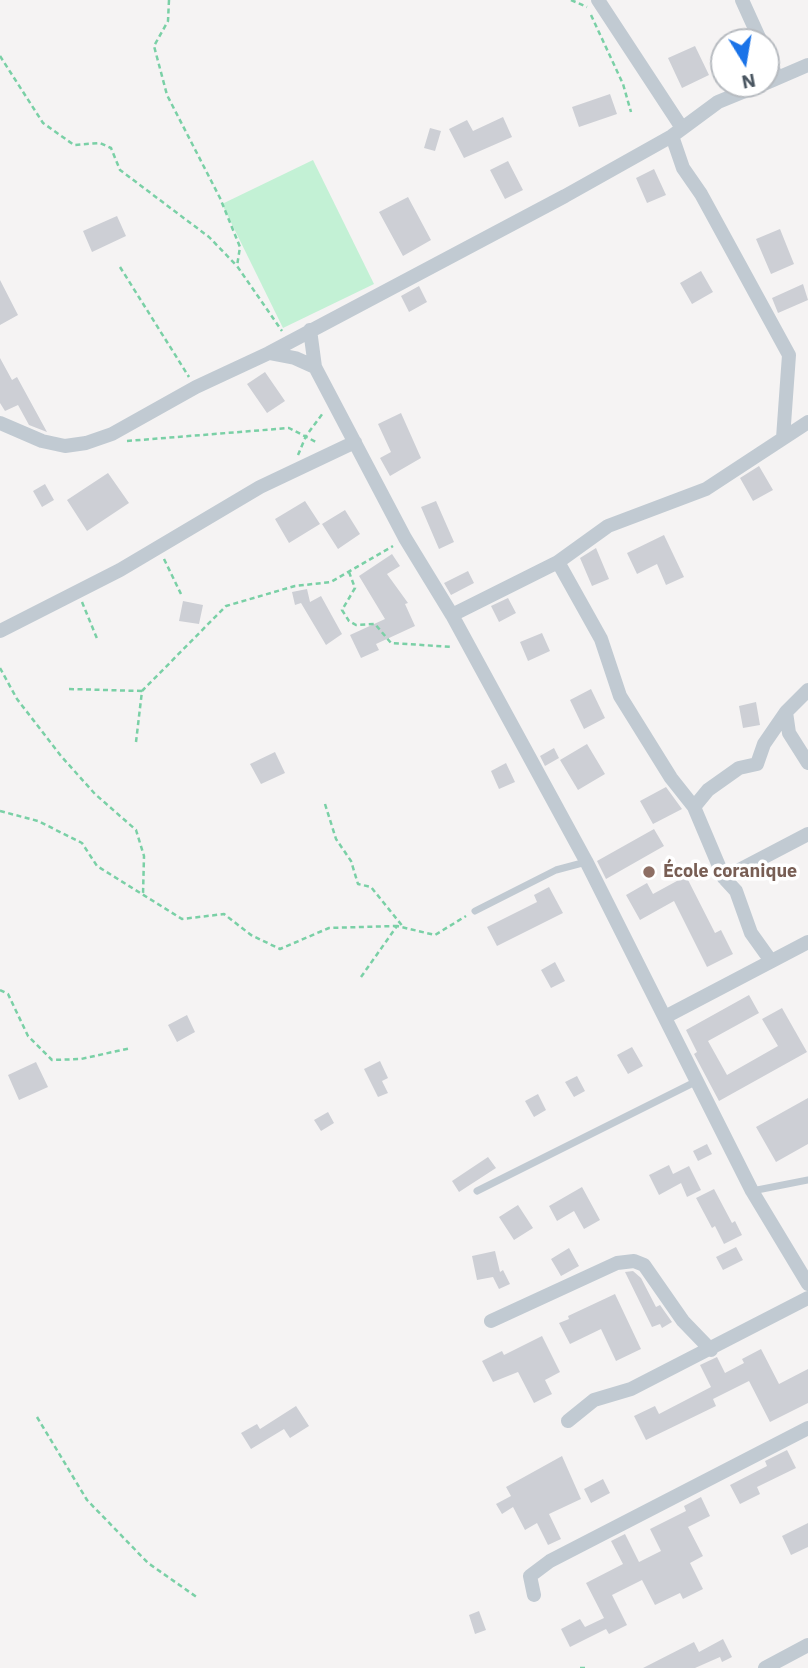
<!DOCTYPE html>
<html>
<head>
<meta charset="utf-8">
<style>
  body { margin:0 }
  #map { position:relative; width:808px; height:1668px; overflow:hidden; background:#f5f3f3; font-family:"IBM Plex Sans",sans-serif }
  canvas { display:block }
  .north { position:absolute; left:710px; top:28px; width:70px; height:70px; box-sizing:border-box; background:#fff; border:2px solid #b7bbc0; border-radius:50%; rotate:169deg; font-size:19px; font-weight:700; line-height:28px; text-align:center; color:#4a5661 }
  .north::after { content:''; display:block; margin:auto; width:24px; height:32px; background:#1a73e8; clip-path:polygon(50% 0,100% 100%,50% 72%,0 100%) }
</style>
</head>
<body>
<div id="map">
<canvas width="808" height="1668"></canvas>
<div class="north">N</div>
</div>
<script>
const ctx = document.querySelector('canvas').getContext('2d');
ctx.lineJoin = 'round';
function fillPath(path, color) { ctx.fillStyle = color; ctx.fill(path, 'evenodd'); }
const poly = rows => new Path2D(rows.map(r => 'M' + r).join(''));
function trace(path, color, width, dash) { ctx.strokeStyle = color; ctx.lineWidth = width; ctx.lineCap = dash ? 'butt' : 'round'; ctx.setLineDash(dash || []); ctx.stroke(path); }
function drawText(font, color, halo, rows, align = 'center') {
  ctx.font = font + ' "IBM Plex Sans",sans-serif'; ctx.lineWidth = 7; ctx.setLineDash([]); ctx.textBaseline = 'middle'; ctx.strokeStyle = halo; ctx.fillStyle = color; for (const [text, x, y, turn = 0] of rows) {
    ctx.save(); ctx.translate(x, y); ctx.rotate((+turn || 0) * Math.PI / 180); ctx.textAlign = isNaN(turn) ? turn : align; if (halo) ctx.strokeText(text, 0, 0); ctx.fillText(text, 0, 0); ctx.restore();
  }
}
const green = poly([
  [313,160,374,284,283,328,222,204]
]);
const building = poly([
  [695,46,709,75,682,88,668,58],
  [610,94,617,114,579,127,572,107],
  [503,117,512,137,464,158,449,129,467,120,473,131],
  [430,128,441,131,435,151,424,148],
  [508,161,523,190,505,199,490,170],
  [654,169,666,195,647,203,636,178],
  [408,197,431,240,403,256,379,212],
  [117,216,126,236,92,252,83,231],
  [780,229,794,264,771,274,756,239],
  [701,271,713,292,692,304,680,283],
  [0,280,18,315,0,325],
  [803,284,808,300,778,313,772,298],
  [419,286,427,302,409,312,401,296],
  [0,358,12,380,17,377,47,432,29,425,18,405,5,411,0,403],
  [265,372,285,401,267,413,247,384],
  [401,413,421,458,390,476,380,458,391,452,378,424],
  [759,466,773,490,753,501,740,478],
  [108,473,129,503,87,531,67,500],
  [45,484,54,500,42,507,33,491],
  [305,501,320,524,289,543,275,519],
  [436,501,454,542,439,549,421,507],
  [345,510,360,534,338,549,322,524],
  [664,535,684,577,666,585,657,564,637,574,627,553],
  [596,548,609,579,592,586,580,558],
  [392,554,400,566,387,574,408,603,405,604,415,626,376,644,379,650,361,658,350,635,385,619,359,576],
  [468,571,474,583,451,595,444,583],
  [307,589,310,602,321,596,342,634,326,645,301,603,295,605,292,592],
  [508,598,516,613,499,622,491,606],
  [183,601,203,605,199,624,179,621],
  [542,633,550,651,528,661,520,642],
  [591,689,605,718,584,729,570,700],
  [756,702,760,725,743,728,739,706],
  [587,744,605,774,578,790,560,760],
  [554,748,559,758,545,766,540,756],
  [275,752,285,773,261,784,250,764],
  [506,763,515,782,499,789,491,771],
  [666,787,682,809,653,824,640,801],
  [654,829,664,846,606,879,597,861],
  [686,876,715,933,721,930,733,954,707,967,674,901,640,920,626,895,647,883,653,894],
  [549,887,563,913,497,946,487,927,537,902,534,895],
  [555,962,565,981,551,988,541,970],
  [749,995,759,1013,708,1041,727,1075,778,1046,762,1019,782,1008,807,1052,719,1101,694,1054,697,1052,686,1030],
  [187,1015,195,1032,177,1042,168,1025],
  [632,1047,643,1066,628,1074,617,1055],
  [380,1061,388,1078,382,1081,388,1093,378,1097,364,1069],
  [36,1062,48,1087,19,1100,8,1075],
  [577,1076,585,1091,574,1097,565,1082],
  [538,1094,546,1110,534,1117,525,1101],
  [808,1098,808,1144,776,1162,756,1127],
  [328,1112,334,1123,321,1131,314,1120],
  [707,1144,712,1154,698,1161,693,1151],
  [488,1157,496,1168,459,1192,452,1181],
  [669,1165,673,1174,689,1166,701,1190,687,1197,681,1183,659,1195,649,1175],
  [582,1187,600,1220,584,1229,574,1211,557,1221,549,1206],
  [714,1189,732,1223,735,1221,742,1235,724,1244,715,1226,712,1228,696,1198],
  [518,1205,533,1228,514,1240,499,1217],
  [736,1247,743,1260,723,1270,716,1257],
  [569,1248,579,1266,561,1276,551,1259],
  [495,1251,500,1272,503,1270,510,1284,499,1289,493,1277,477,1280,472,1256],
  [633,1271,641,1278,656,1307,660,1305,672,1322,662,1328,660,1324,652,1327,625,1272],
  [615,1294,641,1349,616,1361,601,1329,570,1344,559,1323,569,1319,568,1316],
  [542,1336,560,1372,545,1380,552,1394,534,1403,518,1372,493,1382,482,1361,502,1351,504,1355],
  [761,1349,779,1384,808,1369,808,1403,770,1422,749,1381,713,1399,716,1406,646,1440,634,1416,655,1406,659,1414,711,1387,700,1365,717,1357,725,1373,744,1363,742,1359],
  [296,1406,309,1426,290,1438,284,1429,251,1449,241,1433,257,1424,260,1429],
  [787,1450,796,1468,757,1487,760,1494,740,1504,730,1485,767,1466,765,1461],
  [562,1456,581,1499,549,1514,561,1539,548,1545,537,1523,525,1530,513,1507,502,1514,496,1504,511,1496,506,1487],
  [603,1479,610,1493,591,1503,584,1489],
  [701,1497,710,1516,688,1527,703,1556,690,1563,703,1589,683,1599,680,1593,655,1605,642,1580,612,1595,627,1625,609,1634,606,1629,570,1647,561,1629,580,1619,585,1627,604,1618,586,1583,623,1564,611,1541,625,1534,639,1562,661,1551,650,1529,686,1511,684,1506],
  [808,1523,808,1547,791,1555,782,1536],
  [479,1611,486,1630,475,1634,469,1615],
  [723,1639,732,1657,722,1662,720,1657,695,1668,643,1668,694,1642,699,1652]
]);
const path = poly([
  [169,0,168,21,154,46,167,95,220,198,240,247,237,266,282,331],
  [571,0,587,7],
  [591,15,623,84,631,112],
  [0,56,43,123,74,145,100,143,111,148,120,170,209,237,237,266],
  [120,267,189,377],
  [127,441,289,428,318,443],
  [298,455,306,436,323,413],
  [164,559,181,594],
  [349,572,355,588,342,610,349,621,356,625,375,624,391,643,453,647],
  [82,602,98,641],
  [0,668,17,699,61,756,95,794,136,830,144,856,143,895],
  [69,689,142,691],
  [136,742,142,691,226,606,295,586,331,582,393,546],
  [325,804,336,839,351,861,358,884,371,887,404,928],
  [0,811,38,821,82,843,97,866,182,919,224,914,251,935,280,949,329,928,397,926],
  [361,977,397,926,435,935,466,916],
  [0,990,8,994,28,1036,52,1060,81,1059,131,1048],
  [37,1417,87,1500,148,1563,198,1598],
  [580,1668,588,1668]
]);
const lane = poly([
  [475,911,556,870,586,862],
  [477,1191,697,1081],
  [752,1191,808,1180]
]);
const street = poly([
  [598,0,682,128],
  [742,0,761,42],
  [766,53,777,78],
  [766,83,808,65],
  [672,136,683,168,701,194,789,355,783,438],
  [310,330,315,367],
  [269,353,565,196,672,136,718,102,762,84],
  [0,423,42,441,65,446,86,443,112,434,196,387,269,353,295,358,315,367,405,538,452,615,586,861,752,1191,808,1284],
  [558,562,608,526,706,489,808,422],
  [452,615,558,562,601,639,620,696,671,778,694,807,724,878],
  [0,631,120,570,260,487,355,442],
  [808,690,786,712,789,733,808,763],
  [694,807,708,790,739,768,757,764,764,744,786,712],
  [771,961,751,933,736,891,724,878,808,834],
  [665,1017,808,942],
  [491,1321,617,1263,634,1261,644,1265,683,1321,711,1350],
  [568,1421,594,1400,631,1389,808,1298],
  [534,1595,530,1576,550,1561,808,1428],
  [765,1668,808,1645]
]);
const markers = [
  [649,872,7,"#8d6e63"]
];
const educationNames = [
  ["École coranique",663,872]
];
fillPath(green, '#c3f1d5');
fillPath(building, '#cdcfd5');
trace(path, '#7ad0a6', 2.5, [5, 3.5]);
trace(lane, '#c1cad2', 7);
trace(street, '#c1cad2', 14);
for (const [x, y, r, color] of markers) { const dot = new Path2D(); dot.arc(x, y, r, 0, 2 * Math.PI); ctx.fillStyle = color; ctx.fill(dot); trace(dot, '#fff', 2.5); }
drawText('bold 18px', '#785e54', '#fff', educationNames, 'left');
</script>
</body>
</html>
